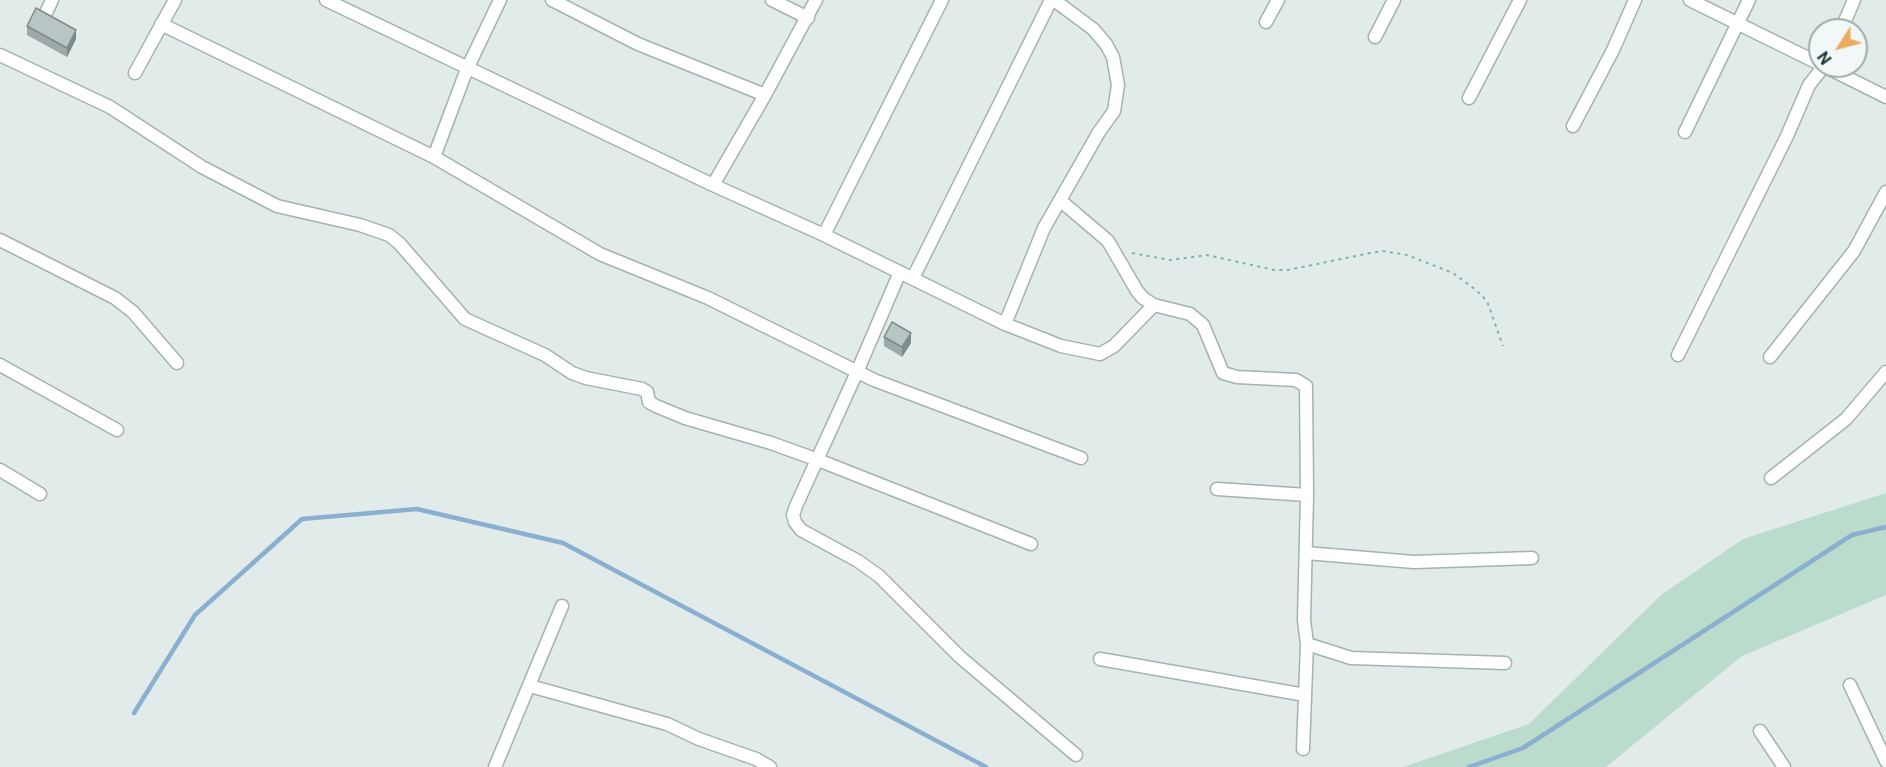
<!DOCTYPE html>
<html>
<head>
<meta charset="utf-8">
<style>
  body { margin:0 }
  #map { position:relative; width:1886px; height:767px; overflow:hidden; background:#e1ebea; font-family:Roboto,sans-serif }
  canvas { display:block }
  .north { position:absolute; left:1808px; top:18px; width:60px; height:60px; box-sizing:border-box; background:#f1f8f7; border:2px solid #9eacac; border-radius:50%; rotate:234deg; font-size:16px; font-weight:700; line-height:24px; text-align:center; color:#223a3b }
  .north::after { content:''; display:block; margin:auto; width:21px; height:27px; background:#edac5d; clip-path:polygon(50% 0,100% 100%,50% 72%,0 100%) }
</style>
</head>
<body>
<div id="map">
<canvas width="1886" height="767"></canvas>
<div class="north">N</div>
</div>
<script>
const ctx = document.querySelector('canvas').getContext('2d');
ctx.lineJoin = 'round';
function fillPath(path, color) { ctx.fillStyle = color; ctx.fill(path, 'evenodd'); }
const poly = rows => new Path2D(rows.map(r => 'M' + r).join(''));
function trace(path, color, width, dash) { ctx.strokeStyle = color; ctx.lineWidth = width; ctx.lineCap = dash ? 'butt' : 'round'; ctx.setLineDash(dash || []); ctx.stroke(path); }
const green = poly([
  [1886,493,1886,595,1742,656,1606,767,1403,767,1529,724,1661,595,1743,539]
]);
const stream = poly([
  [134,713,195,615,302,519,417,509,563,543,986,767],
  [1469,767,1523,748,1852,535,1886,527]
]);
const path = poly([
  [1132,253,1170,260,1207,255,1274,270,1288,270,1370,253,1383,251,1407,255,1453,273,1476,290,1487,301,1503,346]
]);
const minor = poly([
  [326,0,713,185,824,235,1005,324,1061,346,1100,354,1114,346,1154,305],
  [552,0,638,44,765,95],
  [772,0,808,18],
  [1690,0,1820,64],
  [45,15,52,0],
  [1266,22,1278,0],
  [161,24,434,157,600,254,708,298,874,380,1081,458],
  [1841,30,1854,0],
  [1375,37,1394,0],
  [0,55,110,107,202,167,277,206,360,225,389,235,399,243,465,319,545,355,572,373,586,378,642,389,647,392,649,402,656,406,685,418,771,443,818,460,1031,544],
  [1824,66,1886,97],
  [135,73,175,0],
  [1469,98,1520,0],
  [1573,126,1613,50,1635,0],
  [1685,132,1749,0],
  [434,157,467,69,500,0],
  [713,185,765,95,816,0],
  [1061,201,1108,241,1137,291,1143,298,1154,305,1190,314,1203,325,1223,373,1237,377,1296,380,1306,386,1307,495,1304,620,1307,644,1303,749],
  [824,235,942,0],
  [0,240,115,298,133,312,177,363],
  [900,272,857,372,796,506,793,515,795,522,801,530,858,561,879,576,960,657,1076,755],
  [913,278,1051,0],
  [1005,324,1044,228,1099,132,1114,111,1118,85,1113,57,1106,44,1093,29,1054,0],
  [1678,355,1787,136,1809,85,1824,66],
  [1770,357,1854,251,1886,192],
  [0,365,117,430],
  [0,470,40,494],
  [1771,478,1846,419,1886,372],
  [1217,489,1307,495],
  [1306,553,1414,562,1532,558],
  [1307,644,1351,658,1505,663],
  [1100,659,1305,695],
  [1850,685,1886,761],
  [530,686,667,724,699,739,756,759,770,767],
  [1760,731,1784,767],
  [495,767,562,606]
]);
const wall = poly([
  [27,26,76,39,67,57,27,35],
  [884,337,911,343,902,357,884,346]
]);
const shadedWall = poly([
  [76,30,76,39,67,57,67,48],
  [911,333,911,343,902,357,902,347]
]);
const building = poly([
  [36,8,76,30,67,48,27,26,36,8],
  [892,322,911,333,902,347,884,337,892,322]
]);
fillPath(green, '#bbdccd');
trace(stream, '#8bb0cf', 4.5);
trace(minor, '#a4b2b2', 15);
trace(path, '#83aead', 2, [3, 4.5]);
trace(minor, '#fff', 12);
fillPath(wall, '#9daaa9');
fillPath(shadedWall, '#808b89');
fillPath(building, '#b7c6c4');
trace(building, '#808b89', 1.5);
</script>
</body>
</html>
